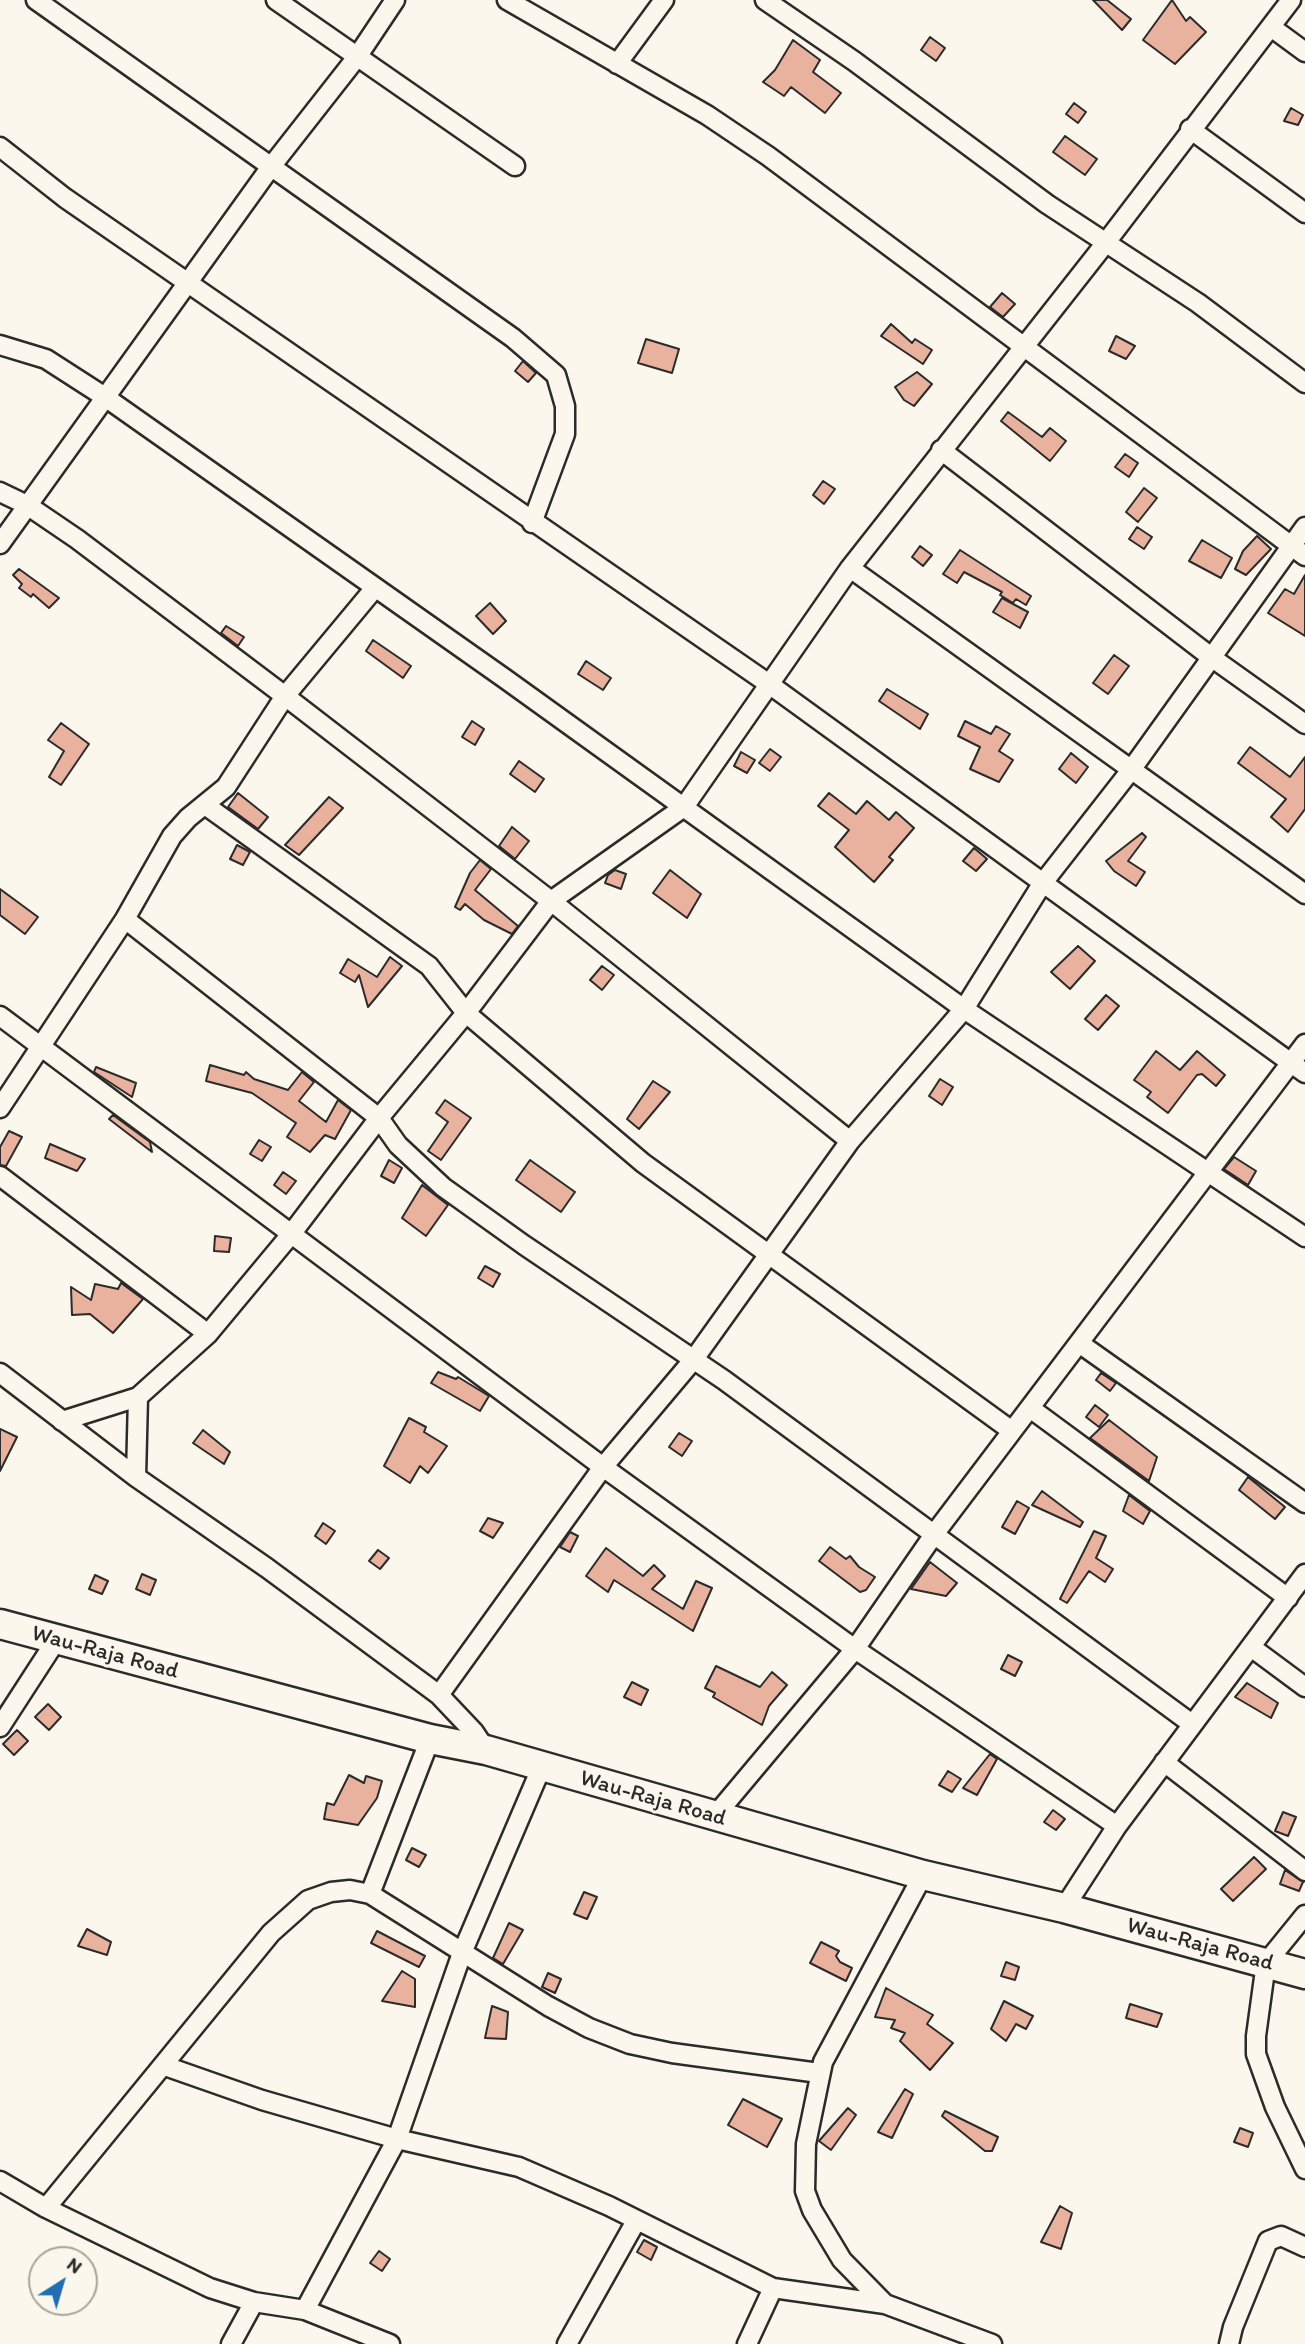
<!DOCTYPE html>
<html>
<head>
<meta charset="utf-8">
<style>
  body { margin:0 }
  #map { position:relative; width:1305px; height:2344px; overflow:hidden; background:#fbf7ec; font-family:Itim,sans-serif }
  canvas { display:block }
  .north { position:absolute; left:28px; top:2246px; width:70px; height:70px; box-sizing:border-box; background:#fbf7ec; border:2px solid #a8a59f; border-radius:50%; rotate:37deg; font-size:19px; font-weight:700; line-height:28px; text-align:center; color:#2b2b2b }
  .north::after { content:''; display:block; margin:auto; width:24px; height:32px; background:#1f6fb2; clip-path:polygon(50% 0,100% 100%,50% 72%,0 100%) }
</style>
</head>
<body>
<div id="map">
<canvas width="1305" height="2344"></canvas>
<div class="north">N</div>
</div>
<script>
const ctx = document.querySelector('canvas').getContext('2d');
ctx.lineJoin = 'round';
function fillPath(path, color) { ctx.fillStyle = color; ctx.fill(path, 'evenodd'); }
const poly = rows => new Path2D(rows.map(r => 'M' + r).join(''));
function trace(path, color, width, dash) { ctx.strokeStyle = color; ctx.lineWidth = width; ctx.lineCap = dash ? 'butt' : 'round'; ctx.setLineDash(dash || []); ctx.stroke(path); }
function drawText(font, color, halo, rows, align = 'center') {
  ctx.font = font + ' Itim,sans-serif'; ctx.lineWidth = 6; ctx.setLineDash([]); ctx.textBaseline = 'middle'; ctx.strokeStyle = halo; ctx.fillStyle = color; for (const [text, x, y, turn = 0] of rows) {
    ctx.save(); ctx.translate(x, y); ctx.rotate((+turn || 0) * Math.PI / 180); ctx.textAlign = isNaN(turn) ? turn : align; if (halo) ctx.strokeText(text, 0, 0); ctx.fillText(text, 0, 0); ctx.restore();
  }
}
const building = poly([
  [1093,0,1107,0,1131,19,1122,30,1093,0],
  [1172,0,1186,21,1190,17,1206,32,1175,64,1143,40,1172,0],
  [930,37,945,48,936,61,921,50,930,37],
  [793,40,820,60,813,72,841,93,825,113,791,87,784,96,763,82,775,70,793,40],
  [1074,103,1086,112,1078,123,1066,114,1074,103],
  [1291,108,1303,115,1298,125,1284,121,1291,108],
  [1065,136,1097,159,1085,175,1053,152,1065,136],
  [1002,293,1015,304,1003,317,990,307,1002,293],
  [891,324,912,343,915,339,932,350,923,364,881,336,891,324],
  [1116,336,1135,346,1126,359,1109,351,1116,336],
  [646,339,679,349,672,373,638,363,646,339],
  [523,361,536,373,528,382,515,371,523,361],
  [917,372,932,384,914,406,904,400,895,387,917,372],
  [1008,412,1042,437,1050,428,1066,441,1050,461,1001,421,1008,412],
  [1125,454,1138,463,1129,477,1115,467,1125,454],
  [823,481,835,489,824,504,813,495,823,481],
  [1144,488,1157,498,1138,522,1126,512,1144,488],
  [1137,527,1152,537,1144,549,1129,539,1137,527],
  [1257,536,1271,549,1246,575,1235,569,1243,551,1257,536],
  [1202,540,1232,558,1221,578,1189,561,1202,540],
  [920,546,932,555,923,566,912,557,920,546],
  [960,550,1031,596,1026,605,1016,599,1013,603,1000,595,1002,592,964,572,957,583,943,574,960,550],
  [19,569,59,598,49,608,33,594,31,597,19,588,22,584,13,575,19,569],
  [1305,575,1305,636,1268,613,1285,589,1294,594,1305,575],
  [1002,598,1028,612,1020,628,993,612,1002,598],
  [490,603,506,621,493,634,476,616,490,603],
  [226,626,244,637,238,646,221,633,226,626],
  [373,640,411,666,403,678,366,651,373,640],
  [1114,655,1129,666,1108,694,1093,683,1114,655],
  [586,661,611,678,603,690,578,674,586,661],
  [887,689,928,714,920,729,879,701,887,689],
  [472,721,484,729,475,745,462,737,472,721],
  [965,721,991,734,996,726,1010,734,999,751,1013,760,999,782,970,769,980,747,958,736,965,721],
  [61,723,89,744,61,785,49,777,64,751,48,740,61,723],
  [1250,747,1290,777,1305,757,1305,809,1288,832,1271,817,1286,799,1238,763,1250,747],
  [770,749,781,757,770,771,759,763,770,749],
  [741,752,755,760,747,773,734,766,741,752],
  [1071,753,1088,767,1076,783,1059,769,1071,753],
  [519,761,544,779,535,792,510,774,519,761],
  [238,793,268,817,258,829,228,807,238,793],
  [829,793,856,814,867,801,889,820,896,812,914,828,889,857,893,860,874,882,835,847,849,830,818,806,829,793],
  [329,797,343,808,299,855,285,845,329,797],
  [512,827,529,841,515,859,499,846,512,827],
  [1142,833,1146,837,1128,861,1145,872,1136,886,1114,871,1106,861,1142,833],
  [237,845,250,852,243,865,230,859,237,845],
  [974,848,987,859,976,871,963,861,974,848],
  [480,860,491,869,475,890,518,926,512,934,484,920,465,904,460,910,455,907,470,873,480,860],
  [615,870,626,874,621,889,605,883,608,875,615,870],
  [670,870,701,894,687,918,653,893,670,870],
  [0,889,38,917,25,934,0,915,0,889],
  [1078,946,1095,961,1070,989,1051,972,1078,946],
  [390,957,402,966,368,1007,359,975,355,982,340,973,348,959,377,977,390,957],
  [602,966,614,975,602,990,590,980,602,966],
  [1106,995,1119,1006,1098,1030,1085,1019,1106,995],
  [1156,1051,1180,1070,1197,1051,1225,1075,1216,1086,1202,1074,1197,1075,1168,1113,1147,1097,1151,1092,1134,1080,1156,1051],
  [210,1065,244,1075,246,1072,254,1079,288,1090,302,1072,314,1082,299,1101,326,1122,338,1100,351,1110,335,1139,325,1135,310,1152,287,1137,296,1123,252,1093,206,1081,210,1065],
  [96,1067,136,1083,132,1097,94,1072,96,1067],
  [940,1079,953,1087,942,1105,929,1096,940,1079],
  [653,1081,670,1092,639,1129,627,1119,653,1081],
  [445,1100,471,1118,441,1160,428,1151,448,1122,436,1113,445,1100],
  [113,1115,150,1142,152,1152,109,1119,113,1115],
  [9,1131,22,1137,6,1166,0,1165,0,1147,9,1131],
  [259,1140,271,1147,262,1161,250,1154,259,1140],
  [50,1144,85,1159,77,1171,45,1158,50,1144],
  [1234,1157,1256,1171,1248,1185,1224,1169,1234,1157],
  [389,1160,402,1168,394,1183,381,1176,389,1160],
  [530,1160,575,1192,561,1212,516,1180,530,1160],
  [283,1172,296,1181,286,1194,274,1185,283,1172],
  [422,1185,448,1205,426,1236,402,1218,422,1185],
  [215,1236,231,1238,229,1252,214,1251,215,1236],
  [485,1266,500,1274,493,1287,478,1278,485,1266],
  [121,1283,143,1299,113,1333,90,1314,72,1315,71,1287,91,1300,95,1284,118,1289,121,1283],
  [438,1372,456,1379,458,1377,489,1396,480,1411,431,1383,438,1372],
  [1101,1373,1116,1383,1110,1391,1096,1380,1101,1373],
  [1095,1405,1108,1415,1099,1427,1086,1417,1095,1405],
  [409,1418,426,1427,424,1432,447,1446,428,1473,420,1466,410,1483,384,1466,409,1418],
  [1109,1420,1157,1457,1149,1481,1090,1438,1109,1420],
  [0,1429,17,1437,0,1471,0,1429],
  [203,1430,230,1452,224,1464,193,1443,203,1430],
  [679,1433,692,1441,682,1456,669,1447,679,1433],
  [1248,1477,1285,1507,1275,1519,1239,1490,1248,1477],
  [1042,1491,1083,1522,1080,1527,1032,1505,1042,1491],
  [1129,1495,1150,1511,1143,1524,1123,1511,1129,1495],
  [1017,1501,1029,1508,1015,1534,1002,1527,1017,1501],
  [488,1518,503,1523,493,1538,480,1531,488,1518],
  [323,1523,335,1531,326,1544,315,1536,323,1523],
  [1094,1531,1106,1536,1096,1558,1113,1569,1105,1582,1089,1571,1067,1603,1060,1599,1094,1531],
  [570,1532,578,1536,570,1552,560,1547,570,1532],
  [830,1547,846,1559,850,1556,859,1567,875,1577,866,1590,860,1592,819,1561,830,1547],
  [606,1548,643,1576,654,1565,665,1576,652,1589,683,1609,696,1581,712,1588,693,1631,614,1580,608,1592,586,1576,606,1548],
  [378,1550,389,1558,380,1569,369,1561,378,1550],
  [930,1562,957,1583,946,1596,911,1589,930,1562],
  [142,1574,156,1580,150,1595,136,1589,142,1574],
  [95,1575,108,1581,102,1594,89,1589,95,1575],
  [1008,1655,1022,1662,1015,1676,1001,1669,1008,1655],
  [716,1666,760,1687,772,1672,787,1685,769,1706,762,1725,713,1697,715,1693,705,1688,716,1666],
  [632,1682,648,1690,641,1705,624,1697,632,1682],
  [1247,1683,1278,1703,1271,1718,1235,1697,1247,1683],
  [48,1704,61,1717,49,1730,35,1717,48,1704],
  [17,1730,28,1741,14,1755,3,1744,17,1730],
  [990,1754,997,1759,977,1795,963,1788,990,1754],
  [948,1771,961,1779,952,1792,939,1785,948,1771],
  [349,1775,364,1783,366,1776,382,1781,377,1798,358,1825,324,1819,327,1803,334,1805,349,1775],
  [1053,1810,1065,1819,1056,1830,1044,1822,1053,1810],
  [1283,1812,1296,1817,1288,1836,1275,1831,1283,1812],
  [412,1848,426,1855,419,1867,406,1860,412,1848],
  [1254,1857,1266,1869,1233,1901,1221,1889,1254,1857],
  [1285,1870,1303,1882,1299,1891,1280,1884,1285,1870],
  [584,1892,597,1897,587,1919,574,1914,584,1892],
  [509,1923,523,1930,503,1964,493,1958,509,1923],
  [87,1929,111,1942,107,1955,78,1946,87,1929],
  [377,1931,425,1956,419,1967,371,1943,377,1931],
  [821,1942,839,1951,836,1956,840,1962,852,1968,846,1981,810,1963,821,1942],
  [1006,1962,1019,1967,1015,1980,1001,1976,1006,1962],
  [402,1971,415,1979,415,2007,382,2001,402,1971],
  [548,1973,561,1979,555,1993,542,1987,548,1973],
  [886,1988,933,2015,927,2024,953,2043,930,2070,900,2041,905,2033,891,2028,895,2020,875,2017,886,1988],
  [1004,2001,1033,2016,1026,2029,1016,2024,1006,2041,991,2029,1004,2001],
  [1130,2004,1162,2014,1157,2027,1126,2018,1130,2004],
  [492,2006,508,2012,506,2039,485,2038,492,2006],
  [905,2089,913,2094,892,2138,878,2132,905,2089],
  [743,2099,782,2119,767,2147,728,2125,743,2099],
  [848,2108,856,2115,831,2150,819,2141,848,2108],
  [945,2111,998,2137,992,2151,985,2151,942,2116,945,2111],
  [1240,2128,1253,2133,1248,2147,1234,2142,1240,2128],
  [1060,2206,1072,2213,1061,2249,1041,2242,1060,2206],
  [644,2240,657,2247,651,2260,637,2252,644,2240],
  [379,2251,390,2259,382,2271,370,2263,379,2251]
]);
const street = poly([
  [36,0,513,338,556,375,565,406,565,434,532,523],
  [276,0,515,166],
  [507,0,707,115,768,156,1305,556],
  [765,0,854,61,1047,204,1198,303,1305,383],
  [1271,27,1305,52],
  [617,64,664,0],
  [1190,129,1305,213],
  [0,147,65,198,769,684,1305,1073],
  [0,345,46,359,105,397,504,678,964,1009,1305,1237],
  [941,450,1211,657,1305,724],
  [0,492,27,505,77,539,285,696,551,901,850,1141],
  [0,544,270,168,357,57,395,0],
  [850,568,1305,894],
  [205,805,429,966,466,1013,643,1163,1012,1431],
  [125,919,379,1118,398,1145,443,1187,524,1245,724,1380,1192,1724],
  [0,1016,603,1467,855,1649,1117,1826],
  [0,1108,125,919,172,836,188,818,226,787,285,696,374,589],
  [0,1176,208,1334],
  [1079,1343,1305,1503],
  [0,1373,136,1477,267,1568,439,1695,474,1732,486,1750],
  [1030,1408,1288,1598],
  [62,1421,138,1397,208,1334,292,1233,379,1118,466,1013,551,901,684,807,850,568,1104,245,1291,0],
  [136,1477,138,1397],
  [1251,1647,1305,1687],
  [439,1695,603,1467,694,1359,850,1141,964,1009,1042,884,1131,770,1305,527],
  [0,1727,57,1639],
  [1164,1762,1305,1871],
  [714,1817,855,1649,935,1533,1305,1044],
  [370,1894,430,1739],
  [1064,1908,1117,1826,1305,1574],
  [1305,1915,1266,1963,1256,2036,1256,2054,1275,2107,1305,2169],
  [165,2066,262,2100,397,2139,519,2167,609,2206,773,2288,885,2304,992,2344],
  [0,2181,46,2208,210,2288,254,2302,305,2310,390,2344],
  [46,2208,271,1933,308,1900,331,1892,350,1890,370,1894,548,2006,589,2028,630,2044,672,2053,819,2073],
  [885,2304,842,2260,812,2210,805,2191,806,2144,823,2062,923,1875],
  [305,2310,397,2139,462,1953,542,1766],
  [231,2344,254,2302],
  [567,2344,636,2221],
  [747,2344,773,2288],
  [1229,2344,1233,2327,1268,2241,1281,2236,1305,2247]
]);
const primary = poly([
  [0,1624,430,1739,486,1750,923,1875,1064,1908,1305,1974]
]);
const streetNames = [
  ["Wau-Raja Road",105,1653,15],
  ["Wau-Raja Road",653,1799,16],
  ["Wau-Raja Road",1200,1945,15]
];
fillPath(building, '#e9b29f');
trace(building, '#2b2b2b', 2);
trace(street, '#2b2b2b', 23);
trace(primary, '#2b2b2b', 33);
trace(street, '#fbf7ec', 18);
trace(primary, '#fbf7ec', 28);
drawText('23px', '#2b2b2b', '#fbf7ec', streetNames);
</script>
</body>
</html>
